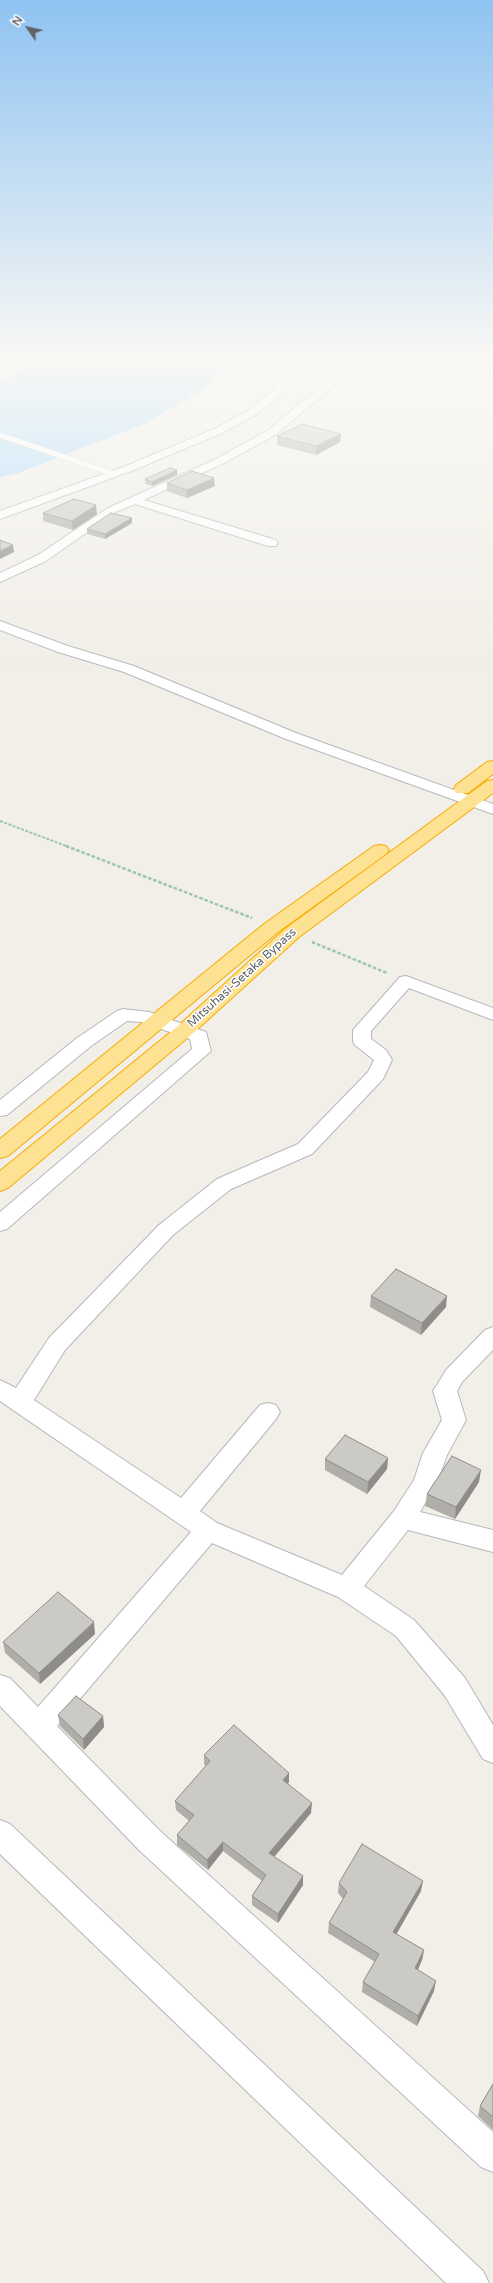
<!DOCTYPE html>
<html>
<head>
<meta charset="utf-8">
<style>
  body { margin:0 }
  #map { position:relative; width:493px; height:2283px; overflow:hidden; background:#f1efe8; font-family:"Varela Round",sans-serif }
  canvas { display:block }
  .north { position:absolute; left:8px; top:8px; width:40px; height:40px; -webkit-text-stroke:3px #fff; paint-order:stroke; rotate:304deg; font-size:11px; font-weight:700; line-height:16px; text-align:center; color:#5f6368 }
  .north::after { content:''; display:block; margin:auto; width:14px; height:18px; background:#5f6368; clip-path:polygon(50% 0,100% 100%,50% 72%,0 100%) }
</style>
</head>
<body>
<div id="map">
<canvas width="493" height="2283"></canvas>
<div class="north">N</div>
</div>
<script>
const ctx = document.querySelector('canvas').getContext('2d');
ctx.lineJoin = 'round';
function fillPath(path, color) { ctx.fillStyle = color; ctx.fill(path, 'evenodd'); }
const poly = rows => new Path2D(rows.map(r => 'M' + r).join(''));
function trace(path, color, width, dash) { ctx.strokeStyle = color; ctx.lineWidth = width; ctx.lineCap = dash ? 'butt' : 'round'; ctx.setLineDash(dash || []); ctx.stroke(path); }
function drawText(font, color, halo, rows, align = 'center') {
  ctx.font = font + ' "Varela Round",sans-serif'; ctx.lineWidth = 3; ctx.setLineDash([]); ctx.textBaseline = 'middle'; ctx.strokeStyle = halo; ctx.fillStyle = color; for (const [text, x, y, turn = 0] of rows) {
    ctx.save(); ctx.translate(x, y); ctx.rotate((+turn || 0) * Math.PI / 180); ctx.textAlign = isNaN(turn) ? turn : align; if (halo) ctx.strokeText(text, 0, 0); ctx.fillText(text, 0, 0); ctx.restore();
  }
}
const water = poly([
  [38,354,231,354,229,364,201,391,144,424,18,473,0,477,0,383,7,381]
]);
const pathFar1 = poly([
  [0,821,69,847]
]);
const path = poly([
  [66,846,252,918],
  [312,942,387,973]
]);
const lane = poly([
  [0,435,114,474]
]);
const street = poly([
  [294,354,304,354,301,366,278,397,257,414,224,432,134,470,0,519,0,511,126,466,216,428,249,410,270,393,291,366,294,354],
  [307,354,317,354,328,377,341,354,351,354,331,388,275,435,224,463,144,500,276,540,278,543,276,546,268,546,135,504,116,512,46,561,0,582,0,573,38,555,108,508,216,459,267,431,322,385,307,354],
  [473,354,493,354,493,360,475,356,473,354],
  [0,621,68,646,134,666,296,733,493,804,493,814,286,739,124,672,58,652,0,630,0,621],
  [406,976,493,1008,493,1020,409,988,371,1031,371,1039,386,1050,392,1060,383,1079,312,1154,231,1189,173,1235,65,1350,34,1400,181,1498,260,1405,268,1403,276,1405,280,1412,276,1419,200,1511,217,1523,342,1575,394,1511,414,1480,423,1453,442,1420,433,1391,437,1385,446,1370,485,1330,493,1327,493,1350,462,1382,457,1391,466,1420,447,1455,437,1483,420,1512,493,1530,493,1552,408,1530,364,1586,414,1620,465,1678,493,1725,493,1763,483,1759,445,1696,396,1636,338,1597,212,1543,57,1726,159,1830,493,2132,493,2172,481,2167,139,1850,0,1706,0,1675,10,1678,38,1707,191,1532,0,1401,0,1380,16,1388,49,1338,159,1225,217,1179,298,1144,368,1072,374,1060,355,1045,353,1041,353,1030,400,977,406,976],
  [123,1009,149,1012,206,1032,211,1051,7,1229,0,1231,0,1212,192,1049,190,1039,141,1022,127,1021,91,1046,7,1115,0,1116,0,1100,77,1038,117,1011,123,1009],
  [0,1820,10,1824,483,2271,489,2283,446,2283,0,1854,0,1820]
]);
const highway = poly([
  [493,761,493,774,468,793,456,793,454,789,456,785,487,762,493,761],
  [493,780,493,793,299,937,192,1034,8,1188,0,1191,0,1171,178,1026,285,929,487,781,493,780],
  [380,845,386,846,389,850,386,854,278,932,8,1156,0,1158,0,1139,264,924,374,846,380,845]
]);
const wall = poly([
  [362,354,415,354,399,362],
  [341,434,340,442,316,455,277,445,277,436],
  [177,475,152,486,145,484,145,479],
  [167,483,215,486,187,498,167,491],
  [43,513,97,514,73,530,43,521],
  [132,518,132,523,105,539,87,534,87,529],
  [371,1296,446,1307,421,1335,370,1307],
  [388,1458,387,1469,367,1494,325,1470,325,1459],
  [479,1482,455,1519,425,1506,427,1494],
  [95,1634,40,1684,5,1653,3,1642],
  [58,1715,103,1716,104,1727,84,1750,60,1726],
  [204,1755,289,1782,288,1784,311,1813,274,1857,303,1876,303,1885,278,1923,252,1905,252,1896,262,1881,223,1851,208,1870,177,1845,177,1835,189,1821,176,1810,175,1801,206,1766,204,1764],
  [339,1883,421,1891,396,1934,424,1950,422,1960,418,1970,434,1991,417,2026,362,1992,363,1982,375,1962,328,1933,329,1923,343,1899,338,1893],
  [493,2084,493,2130,478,2116,480,2106]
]);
const shadedWall = poly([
  [407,354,415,354,399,362,399,358],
  [341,434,340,442,316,455,316,446],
  [177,470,177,475,152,486,152,482],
  [214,478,215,486,187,498,187,490],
  [96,505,97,514,73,530,72,521],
  [132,518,132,523,105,539,105,534],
  [13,545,14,552,0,559,0,551],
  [447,1296,446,1307,421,1335,422,1323],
  [388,1458,387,1469,367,1494,368,1482],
  [481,1470,479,1482,455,1519,456,1507],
  [94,1622,95,1634,40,1684,39,1673],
  [103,1716,104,1727,84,1750,83,1739],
  [289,1773,289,1782,282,1789,283,1780],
  [312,1803,311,1813,269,1863,269,1853],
  [223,1842,223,1851,208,1870,207,1860],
  [303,1876,303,1885,278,1923,278,1914],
  [423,1881,421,1891,392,1942,393,1932],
  [424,1950,422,1960,414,1978,415,1968],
  [436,1981,434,1991,417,2026,418,2016]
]);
const building = poly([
  [381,354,407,354,399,358,381,354],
  [302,424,341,434,316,446,277,436,302,424],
  [170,468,177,470,152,482,145,479,170,468],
  [192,471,214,478,187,490,167,483,192,471],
  [74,499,96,505,72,521,43,513,74,499],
  [111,513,132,518,105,534,87,529,111,513],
  [0,540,13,545,0,551,0,540],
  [396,1269,447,1296,422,1323,371,1296,396,1269],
  [345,1435,388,1458,368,1482,325,1459,345,1435],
  [452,1456,481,1470,456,1507,427,1494,452,1456],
  [58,1592,94,1622,39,1673,3,1642,58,1592],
  [76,1696,103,1716,83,1739,58,1715,76,1696],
  [234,1725,289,1773,283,1780,312,1803,269,1853,303,1876,278,1914,252,1896,266,1875,223,1842,207,1860,177,1835,194,1815,175,1801,210,1761,204,1755,234,1725],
  [362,1844,423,1881,393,1932,424,1950,415,1968,436,1981,418,2016,363,1982,379,1954,329,1923,347,1892,339,1883,362,1844],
  [493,2084,493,2117,480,2106,493,2084]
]);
const streetNames = [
  ["Mitsuhasi-Setaka Bypass",242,978,-42]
];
fillPath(water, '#aadaff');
trace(lane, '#b5b8bc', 6);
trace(street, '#b5b8bc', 2);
trace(highway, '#f9ab00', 2);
trace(pathFar1, '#9cc7a9', 2, [3, 1.5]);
trace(path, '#9cc7a9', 2.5, [3.5, 2]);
trace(lane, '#fff', 5.5);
fillPath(street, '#fff');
fillPath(highway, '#fde293');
fillPath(wall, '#afaea9');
fillPath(shadedWall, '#8f8d8a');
fillPath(building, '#cccac5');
trace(building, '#8f8d8a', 1);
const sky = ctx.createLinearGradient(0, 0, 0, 673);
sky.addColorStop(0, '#8fc3f1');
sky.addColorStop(0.53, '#f9f8f5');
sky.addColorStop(1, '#f9f8f500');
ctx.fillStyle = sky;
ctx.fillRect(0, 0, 493, 673);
drawText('12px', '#5f6368', '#fff', streetNames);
</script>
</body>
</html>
